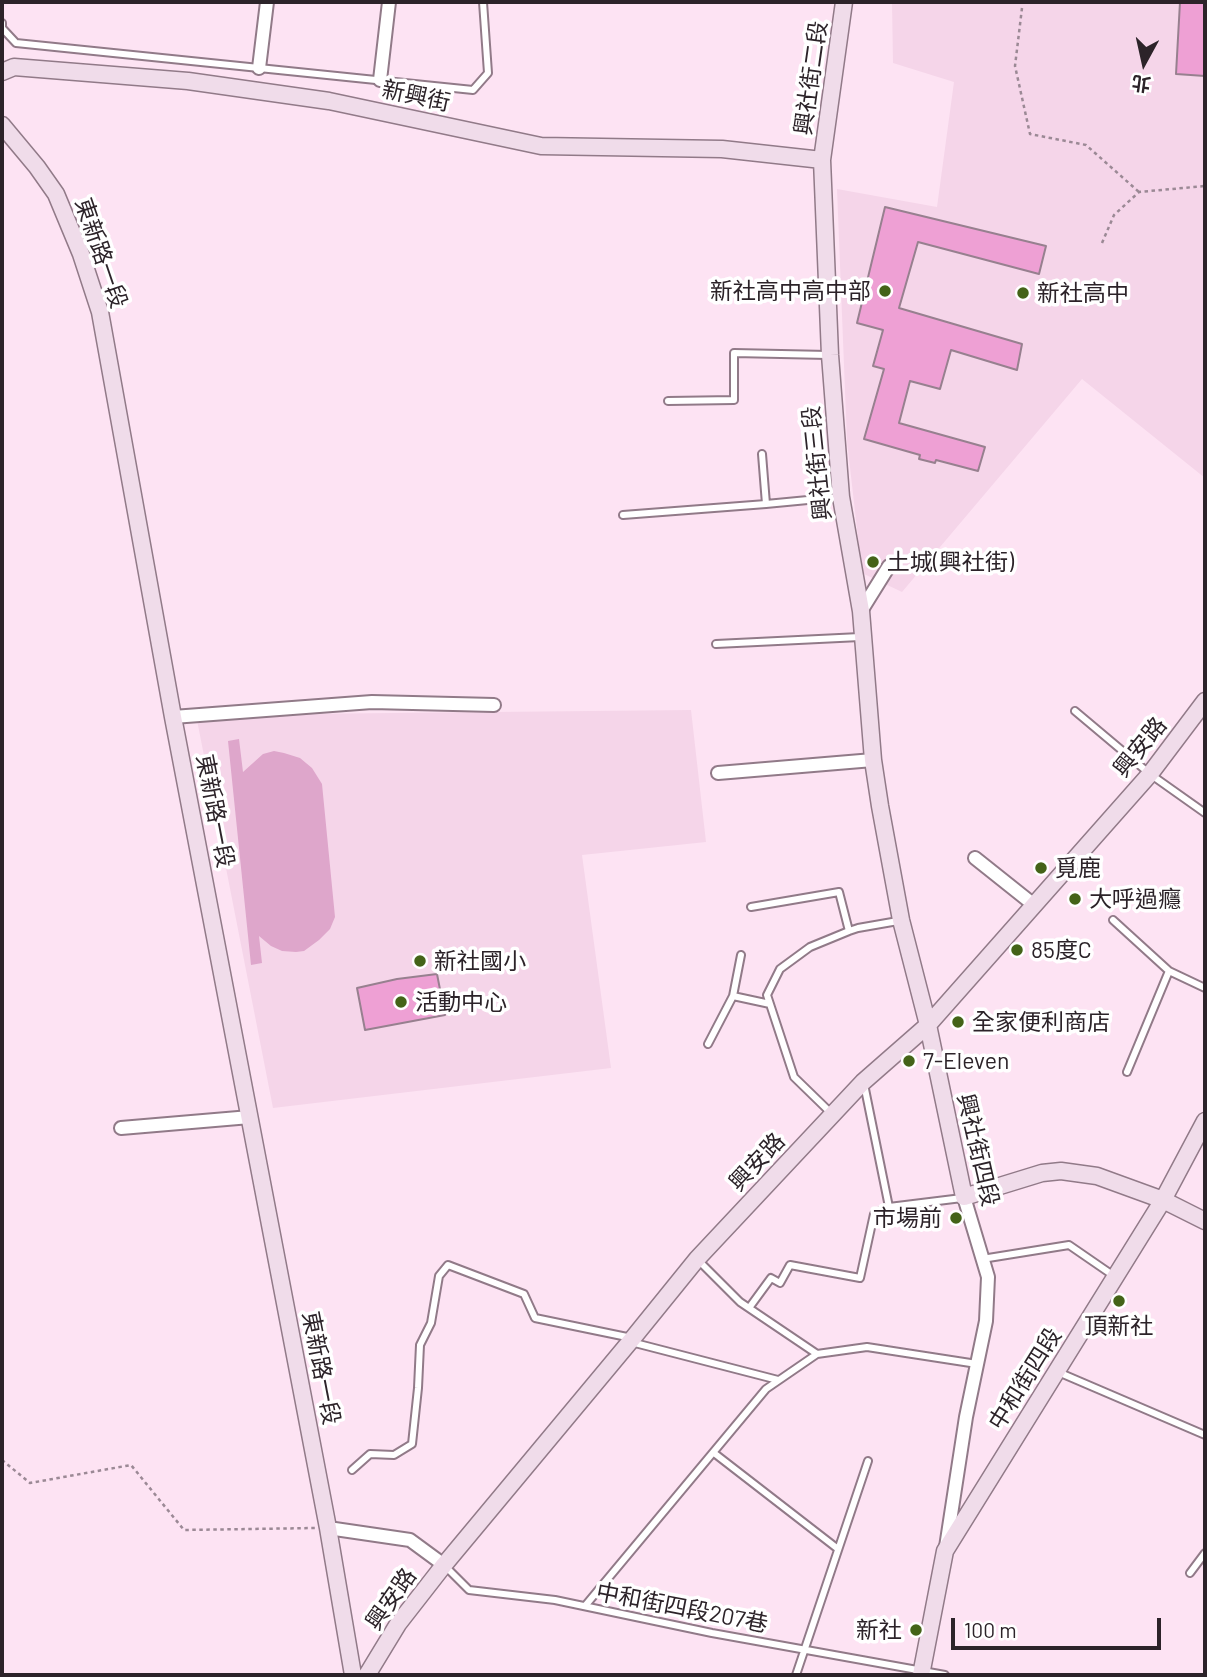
<!DOCTYPE html>
<html>
<head>
<meta charset="utf-8">
<style>
  body { margin:0 }
  #map { position:relative; width:1207px; height:1677px; overflow:hidden; background:#fde3f3; font-family:Barlow,"Noto Sans TC",sans-serif }
  canvas { display:block }
  .frame { position:absolute; inset:0; border:4px solid #2c2329; pointer-events:none }
  .north { position:absolute; left:1109px; top:28px; width:70px; height:70px; -webkit-text-stroke:5px #fff; paint-order:stroke; rotate:188deg; font-size:19px; font-weight:700; line-height:28px; text-align:center; color:#2c2329 }
  .north::after { content:''; display:block; margin:auto; width:24px; height:32px; background:#2c2329; clip-path:polygon(50% 0,100% 100%,50% 72%,0 100%) }
  .scale { position:absolute; left:951px; top:1618px; width:210px; height:32px; box-sizing:border-box; border:4px solid #2c2329; border-top:0; padding-left:9px; font-size:21px; line-height:24px; white-space:nowrap; color:#2c2329; -webkit-text-stroke:5px #fff; paint-order:stroke }
</style>
</head>
<body>
<div id="map">
<canvas width="1207" height="1677"></canvas>
<div class="frame"></div>
<div class="north">北</div>
<div class="scale">100 m</div>
</div>
<script>
const ctx = document.querySelector('canvas').getContext('2d');
ctx.lineJoin = 'round';
function fillPath(path, color) { ctx.fillStyle = color; ctx.fill(path, 'evenodd'); }
const poly = rows => new Path2D(rows.map(r => 'M' + r).join(''));
function trace(path, color, width, dash) { ctx.strokeStyle = color; ctx.lineWidth = width; ctx.lineCap = dash ? 'butt' : 'round'; ctx.setLineDash(dash || []); ctx.stroke(path); }
function drawText(font, color, halo, rows, align = 'center') {
  ctx.font = font + ' Barlow,"Noto Sans TC",sans-serif'; ctx.lineWidth = 7; ctx.setLineDash([]); ctx.textBaseline = 'middle'; ctx.strokeStyle = halo; ctx.fillStyle = color; for (const [text, x, y, turn = 0] of rows) {
    ctx.save(); ctx.translate(x, y); ctx.rotate((+turn || 0) * Math.PI / 180); ctx.textAlign = isNaN(turn) ? turn : align; if (halo) ctx.strokeText(text, 0, 0); ctx.fillText(text, 0, 0); ctx.restore();
  }
}
const built = poly([
  [892,2,1205,2,1205,478,1082,379,902,592,862,573,847,441,837,189,937,207,954,82,893,63],
  [691,710,706,842,582,855,611,1068,273,1108,196,715]
]);
const green = poly([
  [239,739,243,772,263,754,274,751,284,753,300,758,312,768,322,784,335,917,330,929,319,940,304,951,296,952,282,951,271,946,259,936,262,963,251,965,228,741]
]);
const building = poly([
  [1180,2,1205,2,1205,76,1176,74,1180,2],
  [885,207,1046,246,1039,274,918,242,899,308,1022,344,1017,370,951,350,940,389,910,381,899,423,985,447,978,471,936,460,935,463,919,459,920,455,864,439,884,369,873,366,883,330,857,323,885,207],
  [437,974,445,1015,365,1030,357,988,397,979,437,974]
]);
const path = poly([
  [1022,8,1015,66,1030,134,1086,145,1139,192],
  [1102,243,1114,215,1139,192,1205,186],
  [2,1460,30,1483,131,1465,184,1530,315,1528]
]);
const lane = poly([
  [2,23,2,28,16,43,473,90,488,73,483,2],
  [668,401,734,400,734,353,828,355],
  [762,454,766,504],
  [623,515,766,504,839,497],
  [716,644,860,637],
  [1075,711,1150,774,1205,813],
  [751,907,839,892,849,931,858,928,898,921],
  [1113,920,1169,971,1205,988],
  [733,996,770,1004],
  [708,1044,733,996,741,955],
  [1127,1072,1169,971],
  [864,1084,889,1207],
  [831,1113,794,1077,767,995,780,969,810,947,849,931],
  [982,1259,1069,1245,1114,1276],
  [699,1261,740,1302,817,1354,867,1347,977,1364],
  [749,1308,771,1278,780,1283,790,1265,860,1278,874,1214,889,1207,962,1198],
  [631,1342,778,1380],
  [1058,1372,1205,1435],
  [714,1453,838,1549],
  [352,1470,370,1454,394,1455,412,1444,418,1388,420,1345,431,1323,439,1276,448,1265,524,1294,535,1318,632,1338],
  [445,1566,469,1590,555,1600,712,1633,945,1675],
  [1190,1573,1205,1553],
  [585,1606,766,1389,817,1354],
  [796,1675,868,1461]
]);
const street = poly([
  [259,68,267,2],
  [380,80,389,2],
  [861,611,889,566],
  [173,717,372,702,494,705],
  [718,773,873,760],
  [975,858,1034,905],
  [121,1128,250,1117],
  [328,1528,410,1540,444,1565],
  [946,1547,966,1417,986,1321,988,1277,964,1197]
]);
const secondary = poly([
  [844,2,822,160,830,355,841,497,861,611,873,760,880,806,901,920,928,1025,964,1197,1042,1173,1061,1171,1097,1176,1163,1200,1205,1221],
  [2,72,14,67,188,81,329,101,541,146,722,149,822,160],
  [2,125,37,167,56,194,81,254,100,312,173,717,328,1528,353,1675],
  [367,1675,398,1624,444,1565,633,1338,697,1259,863,1082,928,1025,1150,774,1205,701],
  [921,1675,945,1551,1163,1200,1205,1121]
]);
const markers = [
  [885,291,7,"#446318"],
  [1023,293,7,"#446318"],
  [873,562,7,"#446318"],
  [1041,868,7,"#446318"],
  [1075,899,7,"#446318"],
  [1017,950,7,"#446318"],
  [420,961,7,"#446318"],
  [401,1002,7,"#446318"],
  [958,1022,7,"#446318"],
  [909,1061,7,"#446318"],
  [956,1218,7,"#446318"],
  [1119,1301,7,"#446318"],
  [916,1630,7,"#446318"]
];
const streetNames = [
  ["興社街二段",811,78,-82],
  ["新興街",416,96,12],
  ["東新路一段",101,253,71],
  ["興社街三段",817,463,-96],
  ["興安路",1140,747,-51],
  ["東新路一段",215,811,79],
  ["興社街四段",978,1150,77],
  ["興安路",757,1162,-47],
  ["東新路一段",321,1368,79],
  ["中和街四段",1025,1379,-58],
  ["興安路",391,1599,-55],
  ["中和街四段207巷",682,1608,11]
];
const poiNames = [
  ["新社高中高中部",871,291,"right"],
  ["新社高中",1037,293],
  ["土城(興社街)",887,562],
  ["覓鹿",1055,868],
  ["大呼過癮",1089,899],
  ["85度C",1031,950],
  ["新社國小",434,961],
  ["活動中心",415,1002],
  ["全家便利商店",972,1022],
  ["7-Eleven",923,1061],
  ["市場前",942,1218,"right"],
  ["頂新社",1119,1326,"center"],
  ["新社",902,1630,"right"]
];
fillPath(built, '#f5d5e9');
fillPath(green, '#dea6cb');
fillPath(building, '#eea0d4');
trace(building, '#97808f', 2);
trace(lane, '#917a88', 10);
trace(street, '#917a88', 16);
trace(secondary, '#917a88', 19);
trace(path, '#9b8995', 2.5, [3.5, 3.5]);
trace(lane, '#fff', 6);
trace(street, '#fff', 12);
trace(secondary, '#f0dcea', 16);
for (const [x, y, r, color] of markers) { const dot = new Path2D(); dot.arc(x, y, r, 0, 2 * Math.PI); ctx.fillStyle = color; ctx.fill(dot); trace(dot, '#fff', 2.5); }
drawText('23px', '#2c2329', '#fff', streetNames);
drawText('23px', '#2c2329', '#fff', poiNames, 'left');
</script>
</body>
</html>
